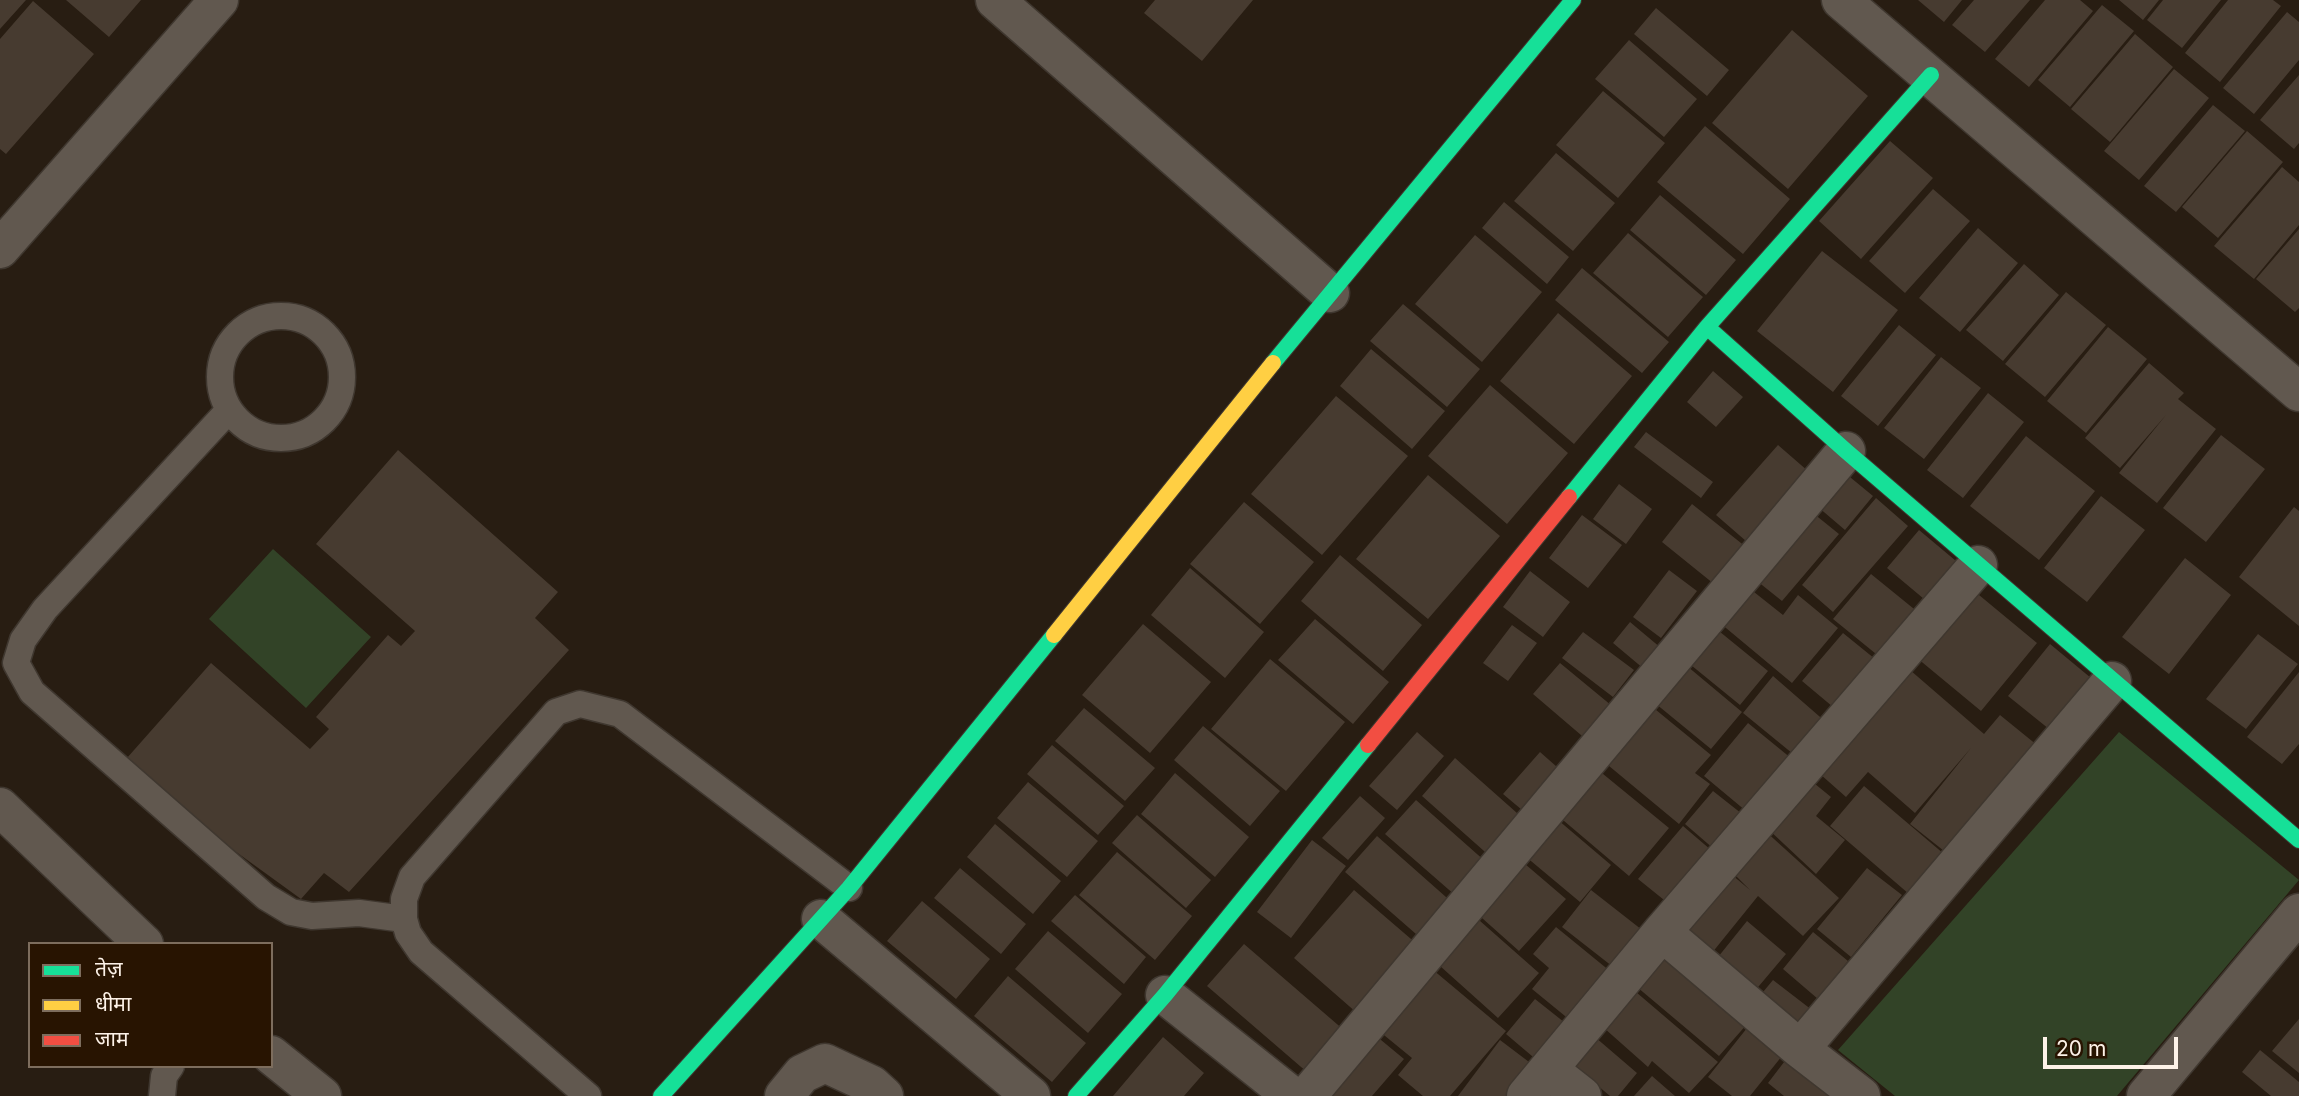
<!DOCTYPE html>
<html>
<head>
<meta charset="utf-8">
<style>
  body { margin:0 }
  #map { position:relative; width:2299px; height:1096px; overflow:hidden; background:#281d12; font-family:Inter,"Noto Sans Devanagari",sans-serif }
  canvas { display:block }
  .legend { position:absolute; left:28px; top:942px; width:245px; height:126px; box-sizing:border-box; background:#281401; border:2px solid #7d6d5d; margin:0; padding:9px 12px; list-style:none; font-size:21px; color:#fdf2e8 }
  .legend li { display:flex; align-items:center; gap:14px; height:35px }
  .legend b { width:35px; border:2px solid #7d6d5d }
  .scale { position:absolute; left:2043px; top:1037px; width:135px; height:32px; box-sizing:border-box; border:4px solid #fdf2e8; border-top:0; padding-left:9px; font-size:21px; line-height:24px; white-space:nowrap; color:#fdf2e8; -webkit-text-stroke:5px #281401; paint-order:stroke }
</style>
</head>
<body>
<div id="map">
<canvas width="2299" height="1096"></canvas>
<ul class="legend">
<li><b style="height:9px;background:#16e098"></b>तेज़</li>
<li><b style="height:9px;background:#ffcf43"></b>धीमा</li>
<li><b style="height:9px;background:#f24e42"></b>जाम</li>
</ul>
<div class="scale">20 m</div>
</div>
<script>
const ctx = document.querySelector('canvas').getContext('2d');
ctx.lineJoin = 'round';
function fillPath(path, color) { ctx.fillStyle = color; ctx.fill(path, 'evenodd'); }
const poly = rows => new Path2D(rows.map(r => 'M' + r).join(''));
function trace(path, color, width, dash) { ctx.strokeStyle = color; ctx.lineWidth = width; ctx.lineCap = dash ? 'butt' : 'round'; ctx.setLineDash(dash || []); ctx.stroke(path); }
const green = poly([
  [273,549,371,637,306,708,209,619],
  [2119,732,2299,880,2117,1096,1895,1096,1838,1050]
]);
const building = poly([
  [0,0,26,0,0,29],
  [66,0,141,0,109,37],
  [1155,0,1253,0,1202,61,1144,13],
  [1918,0,1962,0,1944,22],
  [1974,0,2030,0,1985,52,1952,25],
  [2045,0,2080,0,2093,11,2029,87,1995,59],
  [2119,0,2159,0,2143,20],
  [2163,0,2221,0,2182,48,2147,20],
  [2228,0,2273,0,2281,6,2220,82,2185,53],
  [33,1,94,54,6,154,0,149,0,39],
  [2102,5,2134,31,2070,107,2038,80],
  [1656,8,1729,70,1707,96,1634,34],
  [2287,12,2299,22,2299,60,2254,114,2223,88],
  [1792,30,1868,96,1788,189,1712,123],
  [2135,34,2173,67,2110,142,2071,109],
  [1629,40,1697,99,1664,137,1595,79],
  [2174,69,2209,98,2139,180,2104,151],
  [2299,75,2299,143,2294,149,2260,120],
  [1603,91,1665,143,1618,198,1556,145],
  [2213,105,2245,131,2176,212,2144,186],
  [1705,126,1790,199,1743,254,1657,182],
  [2247,131,2283,162,2218,238,2182,207],
  [1890,141,1933,178,1861,259,1819,221],
  [1556,153,1615,203,1573,251,1514,201],
  [2282,167,2299,182,2299,225,2254,279,2214,246],
  [1933,189,1970,221,1905,293,1869,261],
  [1660,195,1736,260,1706,295,1630,230],
  [1504,202,1569,257,1547,284,1482,228],
  [1978,228,2018,263,1960,332,1919,298],
  [2299,229,2299,308,2295,312,2256,279],
  [1628,233,1703,297,1668,337,1593,273],
  [1475,235,1542,292,1482,362,1415,304],
  [1822,251,1898,310,1833,392,1757,331],
  [2024,264,2059,295,2003,361,1966,330],
  [1582,268,1669,342,1642,373,1555,300],
  [2066,292,2106,325,2045,397,2005,364],
  [1403,304,1480,369,1447,407,1370,341],
  [1558,313,1632,376,1574,444,1500,381],
  [1899,325,1936,355,1878,426,1841,396],
  [2108,327,2147,359,2086,433,2047,401],
  [1371,349,1445,411,1412,449,1340,386],
  [1941,357,1981,388,1924,459,1884,428],
  [2149,363,2184,393,2178,399,2216,429,2157,503,2119,473,2166,415,2120,468,2085,438],
  [1713,371,1743,397,1716,427,1687,402],
  [1490,385,1568,453,1507,524,1428,456],
  [1988,393,2024,422,1963,498,1927,470],
  [1336,396,1408,456,1322,555,1251,494],
  [1646,432,1713,482,1701,498,1634,447],
  [2221,435,2265,469,2206,542,2163,508],
  [2026,436,2095,491,2039,560,1970,506],
  [1778,445,1816,478,1754,548,1716,515],
  [398,450,558,592,535,618,569,650,349,892,324,873,301,899,119,767,211,663,310,749,329,729,316,717,388,635,401,646,415,631,316,544],
  [1839,468,1873,496,1845,530,1811,501],
  [1428,475,1500,536,1428,619,1356,559],
  [1619,484,1652,509,1626,544,1593,519],
  [2101,496,2145,530,2087,602,2044,568],
  [1876,498,1908,526,1833,612,1802,585],
  [1244,502,1314,562,1260,624,1190,564],
  [1692,504,1746,547,1714,584,1662,542],
  [2294,507,2299,511,2299,626,2239,577],
  [1808,509,1839,534,1782,601,1752,577],
  [1582,515,1622,545,1588,588,1549,558],
  [1919,530,1956,561,1924,599,1887,568],
  [1340,555,1422,625,1383,671,1301,601],
  [2185,558,2231,595,2169,674,2122,637],
  [1190,568,1264,632,1225,678,1151,615],
  [1669,570,1697,591,1661,638,1633,617],
  [1530,571,1570,602,1543,637,1503,607],
  [1871,574,1919,613,1881,658,1833,619],
  [1749,588,1783,615,1798,595,1838,628,1792,683,1720,623],
  [1973,590,2037,643,1981,711,1917,658],
  [1315,619,1389,682,1353,724,1278,660],
  [1630,622,1661,648,1644,669,1613,643],
  [1143,624,1211,682,1150,753,1082,695],
  [1512,625,1537,643,1508,681,1483,663],
  [1714,627,1768,671,1740,705,1686,661],
  [1583,632,1634,670,1613,697,1562,658],
  [1843,633,1880,663,1839,712,1802,681],
  [2258,634,2298,664,2246,729,2206,699],
  [2050,644,2091,678,2049,729,2008,696],
  [1270,659,1345,722,1286,791,1211,729],
  [1681,661,1742,712,1711,749,1650,699],
  [1560,663,1623,715,1595,747,1533,694],
  [1910,670,1984,734,2000,715,2048,754,1958,862,1910,824,1971,748,1915,813,1868,772,1846,797,1820,774],
  [2299,672,2299,744,2282,764,2247,737],
  [1773,676,1827,723,1798,758,1743,713],
  [1650,705,1711,755,1695,773,1710,784,1679,824,1603,761],
  [1084,708,1155,768,1125,801,1055,741],
  [1748,723,1797,763,1752,816,1704,776],
  [1203,726,1280,791,1250,826,1174,760],
  [1417,732,1444,756,1397,810,1369,786],
  [1052,745,1124,806,1098,835,1027,774],
  [1540,752,1565,774,1528,815,1503,794],
  [1455,758,1526,821,1493,859,1422,796],
  [1597,769,1669,828,1629,876,1557,815],
  [1175,773,1249,837,1215,877,1141,814],
  [1809,779,1831,797,1816,816,1845,840,1816,874,1768,829],
  [1028,782,1098,841,1067,877,997,818],
  [1864,786,1944,854,1909,894,1830,826],
  [1713,791,1751,821,1722,856,1685,824],
  [1360,796,1385,818,1348,860,1322,838],
  [1416,800,1486,862,1456,896,1385,834],
  [1551,814,1611,865,1580,902,1519,851],
  [1137,815,1211,880,1186,908,1112,843],
  [995,824,1061,881,1033,914,967,857],
  [1683,826,1718,856,1674,908,1638,879],
  [1763,829,1839,898,1803,936,1758,896,1703,964,1669,937,1725,869,1750,890,1728,868],
  [1377,836,1455,905,1424,941,1345,872],
  [1312,840,1346,866,1291,938,1257,912],
  [1117,852,1192,916,1155,960,1079,895],
  [1518,858,1566,899,1519,951,1473,910],
  [960,868,1026,924,1001,954,934,898],
  [1867,868,1902,895,1851,957,1817,929],
  [1354,890,1425,951,1365,1020,1294,958],
  [1591,890,1646,933,1617,970,1562,927],
  [1075,895,1146,957,1124,984,1051,921],
  [922,901,990,959,956,999,887,941],
  [1471,913,1539,973,1498,1018,1430,957],
  [1747,921,1786,954,1748,999,1710,967],
  [1556,927,1616,976,1576,1025,1532,989,1549,968,1533,954],
  [1048,931,1122,994,1088,1033,1015,969],
  [1813,932,1848,961,1818,999,1783,969],
  [1244,944,1352,1037,1315,1079,1207,986],
  [1673,945,1755,1015,1719,1056,1637,987],
  [1432,969,1506,1031,1450,1096,1423,1096,1398,1075,1412,1058,1379,1031],
  [1008,976,1086,1043,1052,1082,974,1016],
  [1773,980,1812,1010,1791,1035,1753,1004],
  [1636,992,1718,1062,1689,1093,1652,1061,1648,1067,1604,1028],
  [1535,999,1569,1026,1539,1062,1506,1034],
  [2299,1019,2299,1073,2272,1051],
  [1751,1023,1786,1051,1750,1096,1732,1096,1708,1077],
  [1375,1035,1404,1059,1372,1096,1332,1096],
  [1163,1037,1204,1073,1184,1096,1113,1096],
  [1595,1037,1637,1073,1618,1096,1610,1096,1572,1064],
  [1500,1040,1537,1068,1516,1096,1458,1096],
  [1794,1049,1844,1096,1784,1096,1768,1083],
  [2260,1050,2299,1082,2299,1096,2271,1096,2242,1072],
  [1652,1076,1675,1096,1634,1096]
]);
const lane = poly([
  '220 377a61 61 0 1 1 122 0a61 61 0 1 1-122 0Z',
  [229,410,45,609,23,640,16,663,32,692,266,897,291,912,312,916,359,913,404,919],
  [162,1096,164,1076,171,1066],
  [588,1096,421,952,408,933,404,919,404,899,412,877,556,712,580,704,620,714,849,888]
]);
const street = poly([
  [995,0,1330,293],
  [1841,0,2299,392],
  [0,249,219,0],
  [0,807,144,944],
  [821,919,1031,1096],
  [1662,932,1800,1049,1861,1096],
  [1165,995,1292,1096],
  [1800,1049,2112,681],
  [271,1055,322,1096],
  [1549,1070,1582,1096],
  [784,1096,802,1074,825,1063,872,1085,884,1096],
  [1307,1096,1846,451],
  [1526,1096,1662,932,1978,565],
  [2146,1096,2299,913]
]);
const fast = poly([
  [1707,327,1846,451,2299,840],
  [1273,363,1573,0],
  [1569,497,1707,327,1931,75],
  [661,1096,849,888,1054,635],
  [1076,1096,1165,995,1368,745]
]);
const slow = poly([
  [1054,635,1273,363]
]);
const jam = poly([
  [1368,745,1569,497]
]);
fillPath(green, '#324327');
fillPath(building, '#473b30');
trace(lane, '#3f372f', 29);
trace(street, '#3f372f', 41);
trace(fast, '#3f372f', 18);
trace(slow, '#3f372f', 18);
trace(jam, '#3f372f', 18);
trace(lane, '#61584f', 26);
trace(street, '#61584f', 38);
trace(fast, '#16e098', 16);
trace(slow, '#ffcf43', 16);
trace(jam, '#f24e42', 16);
</script>
</body>
</html>
